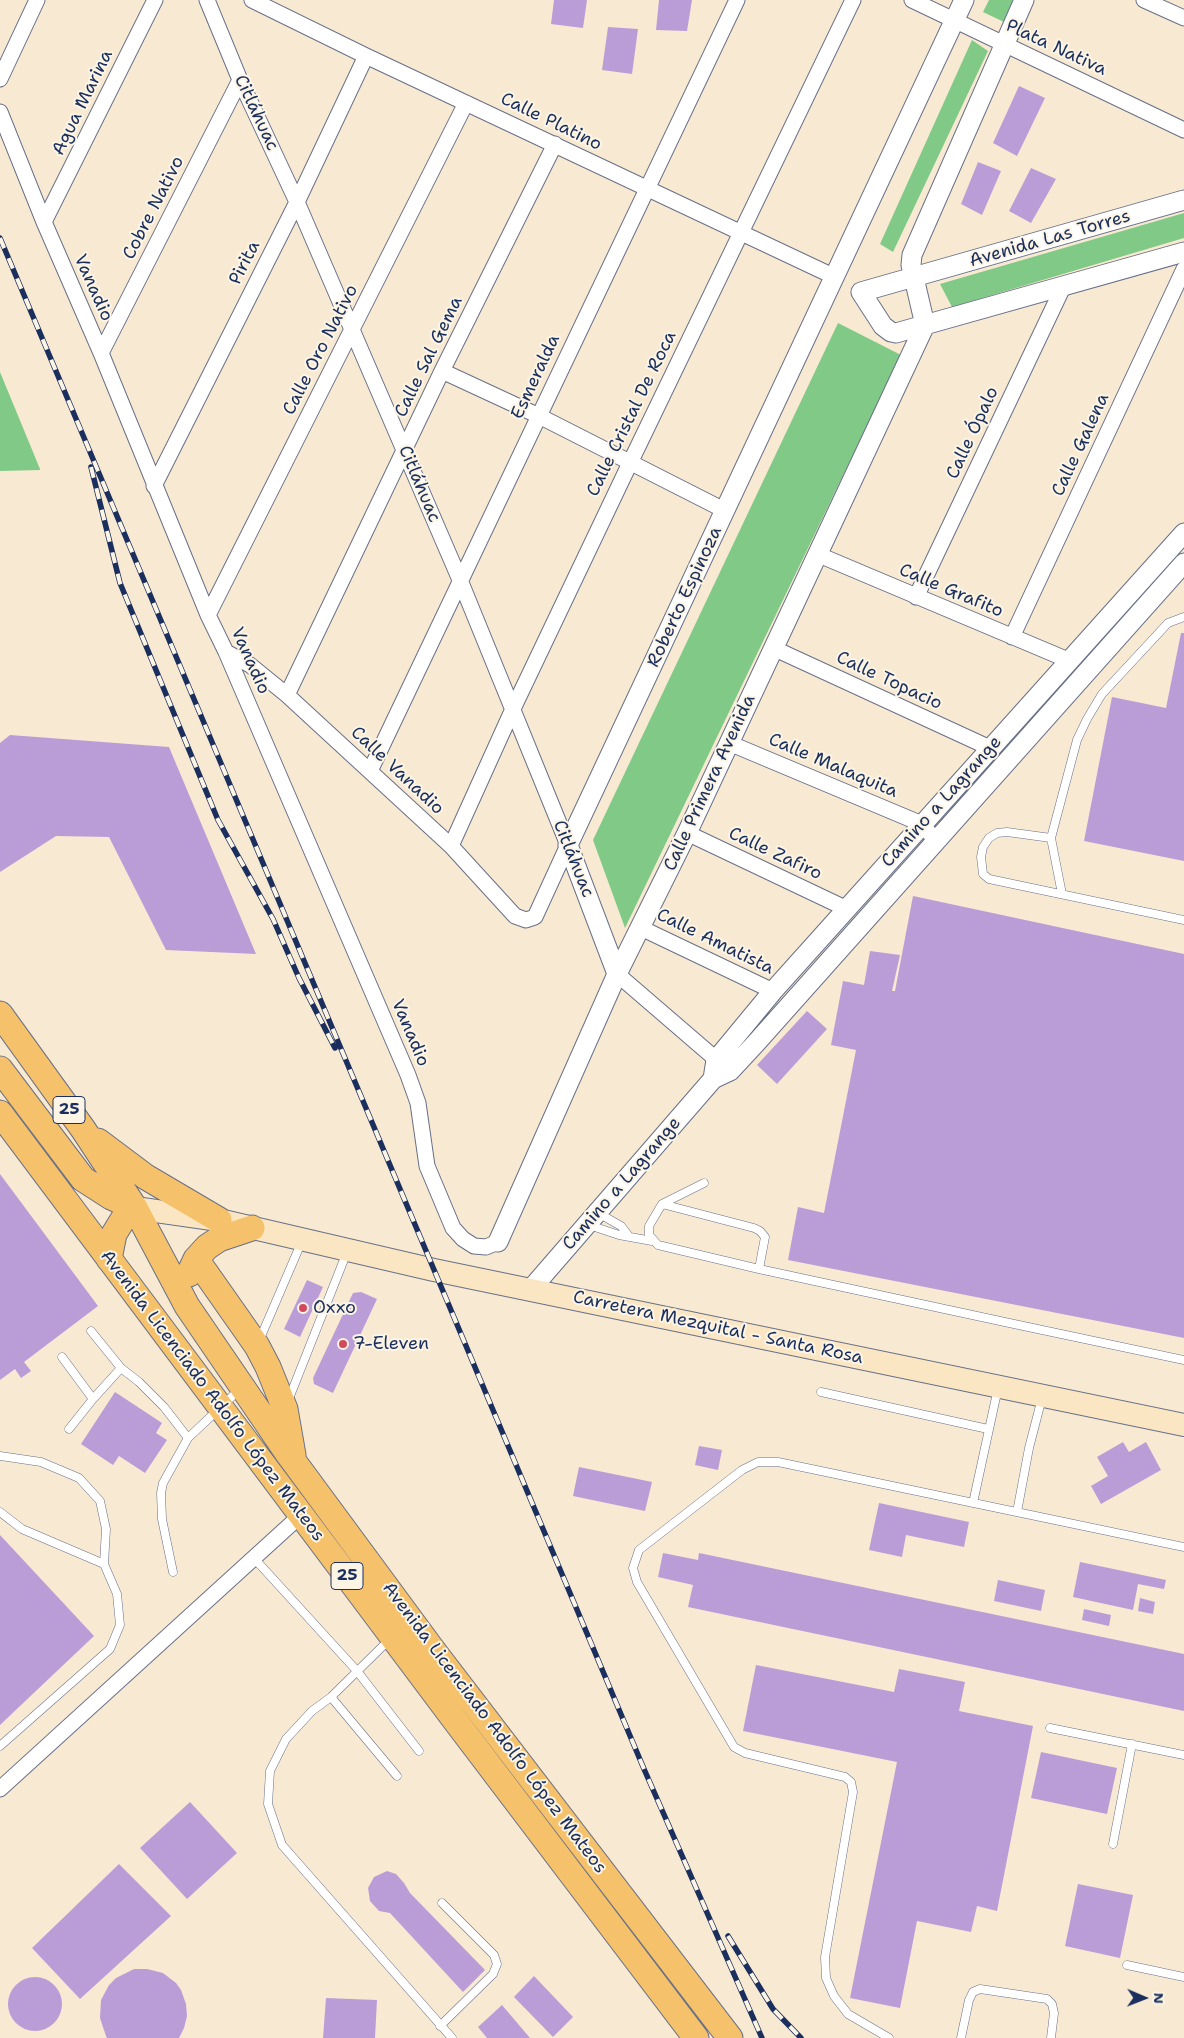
<!DOCTYPE html>
<html>
<head>
<meta charset="utf-8">
<style>
  body { margin:0 }
  #map { position:relative; width:1184px; height:2038px; overflow:hidden; background:#f8e9d3; font-family:"Shantell Sans",sans-serif }
  canvas { display:block }
  .north { position:absolute; left:1119px; top:1973px; width:50px; height:50px; -webkit-text-stroke:4px #fcf5e5; paint-order:stroke; rotate:91deg; font-size:14px; font-weight:700; line-height:20px; text-align:center; color:#1b2f5e }
  .north::after { content:''; display:block; margin:auto; width:18px; height:22px; background:#1b2f5e; clip-path:polygon(50% 0,100% 100%,50% 72%,0 100%) }
</style>
</head>
<body>
<div id="map">
<canvas width="1184" height="2038"></canvas>
<div class="north">N</div>
</div>
<script>
const ctx = document.querySelector('canvas').getContext('2d');
ctx.lineJoin = 'round';
function fillPath(path, color) { ctx.fillStyle = color; ctx.fill(path, 'evenodd'); }
const poly = rows => new Path2D(rows.map(r => 'M' + r).join(''));
function trace(path, color, width, dash) { ctx.strokeStyle = color; ctx.lineWidth = width; ctx.lineCap = dash ? 'butt' : 'round'; ctx.setLineDash(dash || []); ctx.stroke(path); }
function drawText(font, color, halo, rows, align = 'center') {
  ctx.font = font + ' "Shantell Sans",sans-serif'; ctx.lineWidth = 4; ctx.setLineDash([]); ctx.textBaseline = 'middle'; ctx.strokeStyle = halo; ctx.fillStyle = color; for (const [text, x, y, turn = 0] of rows) {
    ctx.save(); ctx.translate(x, y); ctx.rotate((+turn || 0) * Math.PI / 180); ctx.textAlign = isNaN(turn) ? turn : align; if (halo) ctx.strokeText(text, 0, 0); ctx.fillText(text, 0, 0); ctx.restore();
  }
}
const green = poly([
  [989,0,1014,0,1004,22,983,12],
  [972,40,988,51,893,252,880,244],
  [1184,213,1184,238,952,307,940,284],
  [838,323,901,355,625,928,593,840],
  [0,372,40,469,40,470,0,471]
]);
const building = poly([
  [554,0,587,0,583,28,551,24],
  [659,0,692,0,687,31,656,30],
  [608,27,638,29,632,74,602,70],
  [1019,86,1045,98,1017,156,993,143],
  [978,162,1001,171,982,215,961,204],
  [1031,168,1056,179,1031,223,1009,211],
  [1181,633,1184,633,1184,861,1084,841,1112,697,1166,708],
  [10,735,169,747,256,954,166,950,109,837,56,836,0,872,0,743],
  [913,896,1184,954,1184,1338,788,1260,798,1207,824,1213,856,1050,831,1045,843,981,864,985,870,951,900,955,892,991,895,991],
  [807,1011,827,1029,777,1084,757,1065],
  [0,1174,98,1306,24,1362,31,1371,21,1378,15,1369,0,1380],
  [307,1280,323,1287,300,1337,284,1329],
  [361,1292,377,1299,333,1393,314,1384,313,1378,353,1293],
  [115,1392,162,1423,156,1433,167,1440,145,1473,119,1456,113,1465,81,1444],
  [1123,1442,1129,1452,1146,1442,1161,1470,1101,1504,1091,1486,1108,1476,1097,1457],
  [699,1446,722,1450,718,1470,695,1465],
  [579,1467,652,1482,645,1511,573,1496],
  [879,1503,969,1522,964,1547,906,1535,902,1557,869,1550],
  [0,1535,94,1636,0,1725],
  [663,1553,698,1560,699,1553,1184,1654,1184,1711,688,1607,693,1585,658,1577],
  [1080,1562,1166,1580,1164,1589,1138,1584,1133,1610,1073,1597],
  [998,1580,1045,1590,1041,1611,994,1601],
  [1140,1598,1155,1602,1153,1614,1138,1611],
  [1084,1609,1111,1615,1109,1626,1082,1620],
  [756,1665,894,1692,899,1669,965,1682,959,1711,1033,1726,997,1911,977,1906,971,1932,917,1921,900,2008,850,1998,897,1762,743,1731],
  [1041,1752,1117,1768,1107,1814,1031,1798],
  [190,1802,237,1853,187,1899,140,1848],
  [119,1864,171,1916,80,1999,32,1948],
  [387,1871,396,1874,404,1883,410,1893,485,1970,463,1992,390,1913,379,1911,370,1901,368,1888,374,1877],
  [1078,1884,1133,1895,1120,1958,1065,1946],
  [134,1969,147,1969,163,1973,176,1983,181,1990,186,2004,187,2016,184,2028,179,2038,107,2038,106,2036,100,2018,101,2000,109,1985,116,1978],
  [534,1976,573,2017,553,2037,514,1997],
  '8 2004a27 27 0 1 1 54 0a27 27 0 1 1-54 0Z',
  [326,1998,377,2000,375,2038,323,2038],
  [502,2005,530,2038,487,2038,478,2027]
]);
const service = poly([
  [1051,838,1077,740,1087,719,1102,694,1168,623,1184,617],
  [1062,894,1051,838,1007,832,997,833,989,838,983,847,981,857,983,874,989,879,1184,920],
  [662,1204,704,1183],
  [598,1213,621,1226,628,1235],
  [589,1225,619,1235,652,1241],
  [759,1269,765,1237,760,1231,754,1228,662,1204,649,1226,649,1235,658,1245,759,1269,1014,1324,1184,1360],
  [91,1331,121,1368,139,1382,164,1407,188,1438],
  [259,1341,302,1241],
  [62,1357,93,1399],
  [821,1392,988,1429],
  [288,1401,347,1252],
  [69,1429,93,1399,121,1368],
  [0,1456,41,1462,79,1478,100,1501,106,1529,104,1564,117,1594,120,1625,110,1649,0,1746],
  [973,1503,998,1388],
  [0,1512,22,1529,104,1564],
  [1017,1512,1029,1448,1042,1398],
  [253,1557,357,1671,419,1751],
  [173,1572,162,1519,161,1493,163,1483,188,1438,240,1389],
  [390,1639,331,1697,312,1711,286,1739,270,1771,268,1804,282,1845,452,2038],
  [331,1697,397,1776],
  [1050,1728,1184,1755],
  [1113,1844,1132,1744],
  [1127,1965,1184,1977],
  [440,2026,493,1974,497,1964,494,1955,442,1903],
  [889,2038,848,2014,834,1996,826,1978,825,1957,853,1792,851,1782,845,1777,745,1753,734,1747,637,1582,633,1568,639,1550,742,1470,758,1462,778,1462,1184,1547],
  [961,2038,969,2000,973,1992,980,1989,1047,1999,1052,2004,1054,2013,1051,2038]
]);
const minor = poly([
  [207,0,240,80,297,202,460,580,568,845,535,917,526,920,515,916,451,846,287,695,250,665,226,652],
  [252,0,366,56,835,277],
  [912,0,1184,130],
  [1144,0,1184,18],
  [0,79,37,0],
  [0,112,44,222,101,353,208,615,226,652,408,1075,418,1103,427,1166,453,1228,463,1239,474,1246,486,1247,498,1242],
  [44,222,155,0],
  [101,353,240,80],
  [442,371,539,416,726,511],
  [154,486,297,202,366,56],
  [819,555,1068,660],
  [916,597,1064,285],
  [208,615,466,103],
  [1012,637,1184,269],
  [773,648,990,748],
  [287,695,442,371,555,144],
  [729,743,922,824,936,841],
  [370,771,737,0],
  [687,833,847,909],
  [451,846,512,711,630,463,853,0],
  [641,928,773,991],
  [617,974,725,1067],
  [0,1789,301,1515]
]);
const tertiary = poly([
  [1184,200,861,292,883,326,891,332,896,333,1184,252],
  [925,325,911,265,912,255,1024,0],
  [617,974,568,845,964,0],
  [713,1079,716,1060,773,991,1184,533],
  [498,1242,617,974,687,833,925,325],
  [531,1289,713,1079,730,1071,756,1043,1184,563]
]);
const secondary = poly([
  [135,1208,219,1220,434,1270,1184,1425]
]);
const primary = poly([
  [0,1014,83,1129,135,1208,187,1306,286,1451,432,1649,730,2038],
  [0,1069,83,1179,111,1197,135,1208],
  [0,1113,454,1719,696,2038],
  [98,1141,146,1177,219,1220],
  [109,1259,114,1234,125,1216,135,1208],
  [196,1259,257,1346,268,1367,285,1409,293,1455],
  [189,1274,196,1259,207,1247,219,1239,252,1228]
]);
const rail = poly([
  [0,238,644,1769,762,2038],
  [91,467,120,583,218,820,273,919,299,978,335,1048],
  [728,1936,773,2009,801,2038]
]);
const markers = [
  [303,1308,5,"#d1495b"],
  [343,1344,5,"#d1495b"]
];
const shields = [
  [69,1110,32],
  [347,1576,32]
];
const shieldNames = [
  ["25",69,1110],
  ["25",347,1576]
];
const streetNames = [
  ["Plata Nativa",1056,48,25],
  ["Agua Marina",83,103,-64],
  ["Citláhuac",256,113,65],
  ["Calle Platino",551,122,26],
  ["Cobre Nativo",154,208,-63],
  ["Avenida Las Torres",1050,239,-16],
  ["Pirita",245,263,-63],
  ["Vanadio",93,288,66],
  ["Calle Oro Nativo",321,350,-63],
  ["Calle Sal Gema",429,357,-64],
  ["Esmeralda",536,377,-65],
  ["Calle Cristal De Roca",632,414,-64],
  ["Calle Ópalo",973,433,-65],
  ["Calle Galena",1081,445,-65],
  ["Citláhuac",419,484,67],
  ["Calle Grafito",951,591,23],
  ["Roberto Espinoza",685,597,-65],
  ["Vanadio",250,661,66],
  ["Calle Topacio",889,681,25],
  ["Calle Malaquita",833,766,23],
  ["Calle Vanadio",397,771,43],
  ["Calle Primera Avenida",710,783,-65],
  ["Camino a Lagrange",942,802,-48],
  ["Calle Zafiro",775,854,25],
  ["Citláhuac",573,859,68],
  ["Calle Amatista",715,942,26],
  ["Vanadio",410,1033,67],
  ["Camino a Lagrange",622,1184,-49],
  ["Carretera Mezquital - Santa Rosa",718,1328,12],
  ["Avenida Licenciado Adolfo López Mateos",212,1396,53],
  ["Avenida Licenciado Adolfo López Mateos",494,1728,53]
];
const poiNames = [
  ["Oxxo",313,1308],
  ["7-Eleven",353,1344]
];
fillPath(green, '#81c986');
fillPath(building, '#ba9dd7');
trace(service, '#687087', 9);
trace(minor, '#687087', 17);
trace(tertiary, '#687087', 21);
trace(secondary, '#687087', 24);
trace(primary, '#687087', 27);
trace(service, '#fff', 8);
trace(minor, '#fff', 15);
trace(tertiary, '#fff', 19);
trace(secondary, '#fbe6c4', 22);
trace(primary, '#f5c16b', 25);
trace(rail, '#1b2f5e', 5.5);
trace(rail, '#fcf5e5', 4, [11]);
for (const [x, y, r, color] of markers) { const dot = new Path2D(); dot.arc(x, y, r, 0, 2 * Math.PI); ctx.fillStyle = color; ctx.fill(dot); trace(dot, '#fcf5e5', 2); }
for (const [x, y, w] of shields) { const box = new Path2D(); box.roundRect(x - w / 2, y - 13.5, w, 27, 4); ctx.fillStyle = '#fcf5e5'; ctx.fill(box); trace(box, '#1b2f5e', 1); }
drawText('bold 16px', '#1b2f5e', null, shieldNames);
drawText('18px', '#1b2f5e', '#fcf5e5', streetNames);
drawText('18px', '#1b2f5e', '#fcf5e5', poiNames, 'left');
</script>
</body>
</html>
